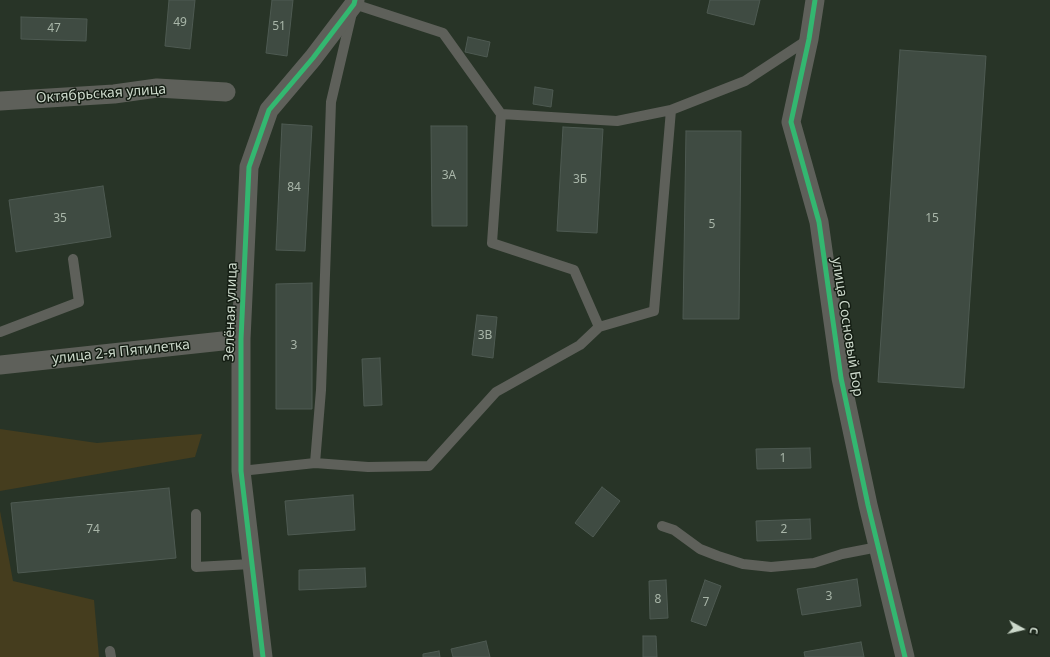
<!DOCTYPE html>
<html>
<head>
<meta charset="utf-8">
<style>
  body { margin:0 }
  #map { position:relative; width:1050px; height:657px; overflow:hidden; background:#283427; font-family:"Noto Sans",sans-serif }
  canvas { display:block }
  .north { position:absolute; left:1002px; top:609px; width:40px; height:40px; -webkit-text-stroke:3px #141d13; paint-order:stroke; rotate:98deg; font-size:11px; font-weight:700; line-height:16px; text-align:center; color:#ccd9cb }
  .north::after { content:''; display:block; margin:auto; width:14px; height:18px; background:#ccd9cb; clip-path:polygon(50% 0,100% 100%,50% 72%,0 100%) }
</style>
</head>
<body>
<div id="map">
<canvas width="1050" height="657"></canvas>
<div class="north">С</div>
</div>
<script>
const ctx = document.querySelector('canvas').getContext('2d');
ctx.lineJoin = 'round';
function fillPath(path, color) { ctx.fillStyle = color; ctx.fill(path, 'evenodd'); }
const poly = rows => new Path2D(rows.map(r => 'M' + r).join(''));
function trace(path, color, width, dash) { ctx.strokeStyle = color; ctx.lineWidth = width; ctx.lineCap = dash ? 'butt' : 'round'; ctx.setLineDash(dash || []); ctx.stroke(path); }
function drawText(font, color, halo, rows, align = 'center') {
  ctx.font = font + ' "Noto Sans",sans-serif'; ctx.lineWidth = 3; ctx.setLineDash([]); ctx.textBaseline = 'middle'; ctx.strokeStyle = halo; ctx.fillStyle = color; for (const [text, x, y, turn = 0] of rows) {
    ctx.save(); ctx.translate(x, y); ctx.rotate((+turn || 0) * Math.PI / 180); ctx.textAlign = isNaN(turn) ? turn : align; if (halo) ctx.strokeText(text, 0, 0); ctx.fillText(text, 0, 0); ctx.restore();
  }
}
const green = poly([
  [0,429,97,443,202,434,195,457,0,491],
  [0,511,13,581,94,600,99,657,0,657]
]);
const building = poly([
  [169,0,195,0,190,49,165,46,169,0],
  [272,0,293,0,287,56,266,53,272,0],
  [710,0,760,0,754,25,707,13,710,0],
  [21,17,87,19,86,41,21,39,21,17],
  [468,37,490,42,487,57,465,52,468,37],
  [900,50,986,56,964,388,878,382,900,50],
  [535,87,553,90,551,107,533,104,535,87],
  [282,124,312,126,305,251,276,250,282,124],
  [431,126,467,126,467,226,432,226,431,126],
  [563,127,603,129,597,233,557,231,563,127],
  [686,131,741,131,739,319,683,319,686,131],
  [103,186,111,237,16,252,9,200,103,186],
  [312,283,312,409,276,409,276,284,312,283],
  [477,315,497,317,493,358,472,355,477,315],
  [380,358,382,405,364,406,362,359,380,358],
  [810,448,811,468,757,469,756,449,810,448],
  [602,487,620,501,593,537,575,523,602,487],
  [169,488,176,558,18,573,11,503,169,488],
  [353,495,355,530,288,535,285,501,353,495],
  [810,519,811,539,757,541,756,521,810,519],
  [365,568,366,587,299,590,299,570,365,568],
  [857,579,861,606,802,615,797,589,857,579],
  [666,580,668,618,650,619,649,581,666,580],
  [705,580,721,586,706,626,691,621,705,580],
  [643,636,656,636,657,657,643,657,643,636],
  [486,641,490,657,453,657,451,649,486,641],
  [861,642,864,657,805,657,804,652,861,642],
  [439,651,440,657,423,657,423,654,439,651]
]);
const service = poly([
  [501,114,492,243,574,270,599,327],
  [0,332,79,302,73,259],
  [315,463,321,390,331,102,354,4,443,33,501,114,617,121,671,110],
  [241,471,315,463,368,467,429,466,496,392,580,345,599,327,654,311,671,110,745,81,809,39],
  [196,514,196,567,251,564],
  [662,526,674,530,700,549,718,556,743,564,771,567,814,563,842,554,878,547],
  [110,651,111,657]
]);
const minor = poly([
  [815,0,809,39,791,122,819,222,841,378,868,505,905,657],
  [0,101,114,94,157,88,226,92],
  [0,365,241,339],
  [263,657,241,471,241,339,249,167,269,110,313,58,354,4,355,0]
]);
const cycleway = poly([
  [815,0,809,39,791,122,819,222,841,378,868,505,905,657],
  [263,657,241,471,241,339,249,167,269,110,313,58,354,4,355,0]
]);
const numberNames = [
  ["49",180,23],
  ["51",279,27],
  ["47",54,29],
  ["3А",449,176],
  ["3Б",580,180],
  ["84",294,188],
  ["35",60,219],
  ["15",932,219],
  ["5",712,225],
  ["3В",485,336],
  ["3",294,346],
  ["1",783,459],
  ["74",93,530],
  ["2",784,530],
  ["3",829,597],
  ["8",658,600],
  ["7",706,603]
];
const streetNames = [
  ["Октябрьская улица",101,94,-4],
  ["Зелёная улица",231,312,-88],
  ["улица Сосновый Бор",847,327,81],
  ["улица 2-я Пятилетка",121,352,-6]
];
fillPath(green, '#453d1e');
fillPath(building, '#3f4b42');
trace(building, '#4e5a52', 1);
trace(service, '#5e605a', 10);
trace(minor, '#5e605a', 19);
trace(cycleway, '#33b770', 5);
drawText('12px', '#a9b6a9', null, numberNames);
drawText('14px', '#ccd9cb', '#141d13', streetNames);
</script>
</body>
</html>
